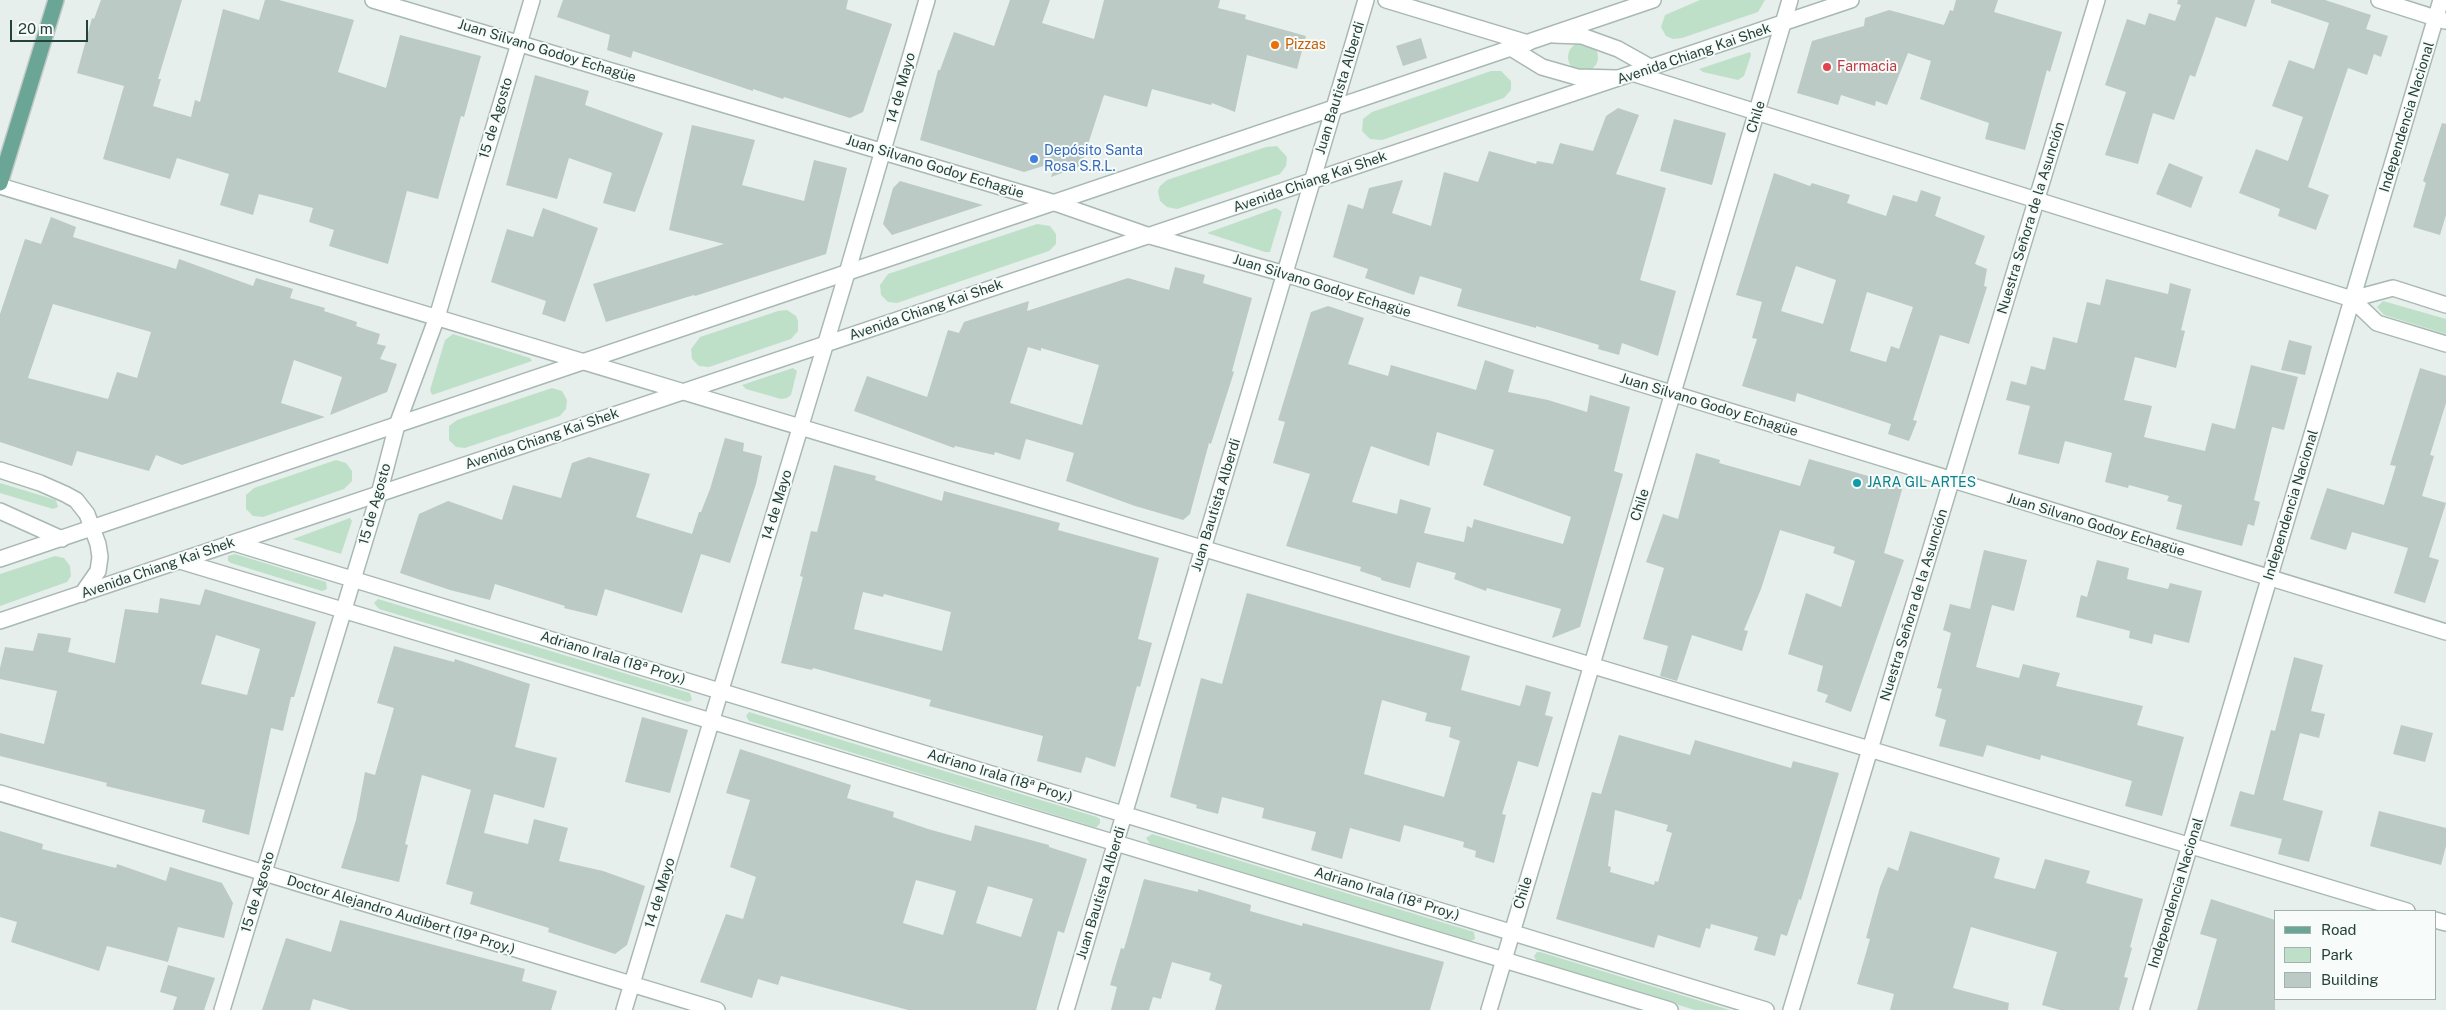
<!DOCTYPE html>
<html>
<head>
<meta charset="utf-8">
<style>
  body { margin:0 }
  #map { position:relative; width:2446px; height:1010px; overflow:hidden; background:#e6efeb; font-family:"Public Sans",sans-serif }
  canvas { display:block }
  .legend { position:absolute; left:2274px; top:910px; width:162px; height:90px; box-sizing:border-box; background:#f7fbf9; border:1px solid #a3b1ad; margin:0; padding:6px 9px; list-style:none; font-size:15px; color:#24423a }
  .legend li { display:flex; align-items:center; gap:10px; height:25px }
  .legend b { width:25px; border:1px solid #a3b1ad }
  .scale { position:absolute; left:10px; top:20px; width:78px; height:22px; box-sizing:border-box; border:2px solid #24423a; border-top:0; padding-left:6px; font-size:15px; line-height:18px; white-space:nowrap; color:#24423a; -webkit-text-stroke:4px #f7fbf9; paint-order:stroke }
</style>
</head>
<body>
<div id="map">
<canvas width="2446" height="1010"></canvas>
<ul class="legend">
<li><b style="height:6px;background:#6aa596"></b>Road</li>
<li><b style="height:14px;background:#bfe0c8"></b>Park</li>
<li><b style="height:14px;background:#bbcac4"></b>Building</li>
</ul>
<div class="scale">20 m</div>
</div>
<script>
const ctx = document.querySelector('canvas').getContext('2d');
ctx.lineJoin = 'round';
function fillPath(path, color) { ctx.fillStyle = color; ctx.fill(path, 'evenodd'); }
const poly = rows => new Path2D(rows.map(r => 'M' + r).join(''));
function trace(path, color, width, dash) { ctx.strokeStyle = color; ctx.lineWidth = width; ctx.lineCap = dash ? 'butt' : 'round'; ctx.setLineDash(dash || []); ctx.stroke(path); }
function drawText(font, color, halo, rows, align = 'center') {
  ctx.font = font + ' "Public Sans",sans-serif'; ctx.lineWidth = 4; ctx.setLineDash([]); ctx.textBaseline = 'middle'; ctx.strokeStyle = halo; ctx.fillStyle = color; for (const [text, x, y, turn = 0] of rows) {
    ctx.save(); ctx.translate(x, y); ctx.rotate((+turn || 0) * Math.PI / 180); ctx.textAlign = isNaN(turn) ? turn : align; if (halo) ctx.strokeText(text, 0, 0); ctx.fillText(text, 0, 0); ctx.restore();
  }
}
const green = poly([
  [1700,0,1765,0,1758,12,1682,38,1673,39,1666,36,1661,27,1665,15],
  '1568 57a15 15 0 1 1 30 0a15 15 0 1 1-30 0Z',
  [1750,52,1751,55,1744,76,1738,80,1703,72,1699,69],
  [1491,71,1501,71,1511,81,1511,90,1504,98,1382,140,1370,139,1362,131,1363,119,1372,112],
  [1277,146,1287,157,1286,166,1280,174,1177,209,1167,207,1160,201,1158,191,1160,186,1167,180,1266,147],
  [1276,208,1282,212,1270,252,1265,252,1207,233],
  [1037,224,1050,226,1056,234,1056,244,1049,251,897,303,888,302,881,295,880,285,888,274],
  [2383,301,2446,319,2446,334,2384,315,2377,307],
  [787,310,796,316,798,321,798,331,791,339,709,367,699,366,692,359,691,349,700,337,778,311],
  [453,334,530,358,532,361,432,395,430,390,445,340],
  [793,368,797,371,791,395,787,398,781,399,746,389,742,385],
  [552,388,562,391,567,400,566,409,560,416,465,448,456,447,449,440,449,426,457,420],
  [336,460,346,463,352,471,352,481,344,489,263,517,253,516,246,509,246,495,254,488],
  [0,483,56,500,58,507,53,509,0,493],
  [350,518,352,521,341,554,293,539],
  [235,554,326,582,327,589,322,591,231,563,228,561,228,556],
  [55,556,64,558,70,566,71,576,67,582,0,606,0,574],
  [378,599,690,693,692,700,688,702,379,609,374,603],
  [749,712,1097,817,1100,819,1100,823,1097,827,1094,827,749,721,746,716],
  [1152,834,1474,932,1475,939,1471,941,1150,844,1146,838],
  [1537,952,1540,952,1730,1010,1695,1010,1537,962,1534,956]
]);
const building = poly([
  [101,0,182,0,158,79,161,79,153,106,191,117,195,100,200,102,223,9,259,20,265,0,279,0,354,20,338,72,386,88,400,35,481,56,464,117,461,116,438,199,407,191,388,264,329,246,334,230,309,222,313,208,259,194,253,215,220,205,229,174,177,158,170,179,103,159,124,86,77,73,92,18,94,19],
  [563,0,848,0,846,9,892,24,863,112,850,118,784,97,783,99,753,89,753,91,633,51,631,58,607,50,610,35,557,17],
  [1010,0,1050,0,1042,23,1094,39,1104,0,1220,0,1218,8,1246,15,1245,19,1306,36,1297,69,1247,55,1235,112,1212,103,1211,105,1152,89,1147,107,1104,95,1081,166,1051,177,1056,162,1024,172,920,140,938,70,940,70,954,32,994,46],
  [1956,0,1998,0,1994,12,2062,32,2050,72,2047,70,2025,150,1985,139,1989,123,1920,99,1931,61,1908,53,1887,105,1876,101,1875,106,1841,95,1838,105,1797,93,1812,41,1864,26,1865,18,1889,10,1944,25,1950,10,1953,11],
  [2178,0,2255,0,2246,27,2216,17,2195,77,2190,75,2174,120,2153,113,2138,164,2105,155,2126,92,2105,85,2127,19,2145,25,2149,13,2175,21,2181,5,2177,4],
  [2271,0,2325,0,2371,15,2366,29,2388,36,2381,57,2374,54,2367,75,2348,68,2308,187,2329,195,2316,230,2278,216,2280,209,2239,193,2256,149,2288,161,2303,117,2272,106,2289,60,2314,69,2329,23,2271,3],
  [1421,38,1427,58,1403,66,1396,46],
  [535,75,589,91,585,105,663,133,635,212,603,203,612,173,569,158,557,199,506,185],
  [1618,108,1639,115,1616,174,1666,188,1640,280,1676,291,1658,356,1622,343,1619,355,1598,349,1599,345,1536,326,1536,328,1457,306,1462,289,1420,276,1414,295,1365,278,1368,269,1333,257,1348,204,1363,209,1369,188,1403,180,1392,213,1431,226,1444,172,1478,182,1489,151,1536,164,1537,161,1553,164,1560,143,1593,151,1606,116],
  [1674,119,1726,133,1712,185,1660,171],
  [2442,123,2446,124,2446,215,2440,235,2413,227,2426,183,2423,181],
  [692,125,755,140,742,185,804,201,814,160,847,168,826,254,695,296,694,295,606,322,593,284,724,244,669,230],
  [2169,163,2203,177,2191,208,2156,194],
  [1774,173,1810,186,1812,183,1850,195,1847,203,1886,216,1893,195,1917,202,1921,190,1941,197,1935,216,1985,236,1975,264,1987,269,1984,286,1987,287,1969,344,1940,335,1913,420,1917,421,1909,441,1888,434,1891,424,1797,393,1795,402,1742,386,1757,339,1752,338,1762,302,1736,295],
  [1796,266,1836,280,1823,324,1781,311],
  [1867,292,1913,307,1899,349,1891,346,1886,362,1850,351],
  [900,181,983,205,892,235,883,224,893,188],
  [543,208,598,228,565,322,542,314,546,301,491,282,507,229,533,237],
  [51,217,76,227,73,237,176,269,179,259,253,286,256,278,293,289,290,298,325,308,324,311,357,322,356,326,380,334,377,344,386,346,380,359,397,364,387,392,330,415,342,377,294,360,281,403,325,417,182,465,156,455,149,471,77,451,72,466,0,442,0,314,25,239,41,244],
  [53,304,151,332,137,378,117,372,108,399,28,378],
  [1175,267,1205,275,1203,283,1252,298,1232,371,1234,372,1211,444,1209,443,1190,514,1183,520,1135,506,1066,481,1074,453,1026,439,1020,460,995,452,994,455,955,446,954,448,854,411,867,376,927,397,948,330,959,333,964,322,1029,301,1027,311,1128,278,1169,290],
  [1028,347,1041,351,1041,348,1099,365,1082,425,1010,403],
  [2106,279,2168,294,2170,283,2191,289,2181,330,2185,331,2176,368,2135,357,2124,400,2152,406,2144,437,2205,451,2212,423,2235,429,2251,365,2298,377,2284,430,2272,427,2254,500,2260,502,2254,526,2248,524,2242,546,2176,529,2182,505,2167,501,2169,496,2129,485,2128,488,2105,482,2112,453,2065,441,2059,464,2018,454,2030,406,2006,400,2011,381,2026,385,2031,366,2045,370,2053,337,2077,343,2087,302,2100,305],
  [1328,306,1364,318,1348,364,1388,376,1391,365,1476,390,1485,360,1514,370,1508,392,1548,400,1587,412,1590,395,1630,407,1614,471,1623,474,1580,627,1552,638,1561,609,1487,588,1486,591,1454,579,1456,573,1417,562,1410,588,1381,580,1381,578,1360,571,1361,567,1286,546,1310,474,1273,463,1285,422,1278,420,1311,312],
  [1437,432,1494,450,1483,485,1571,517,1563,544,1474,519,1472,528,1467,526,1464,542,1424,533,1431,508,1400,499,1397,514,1352,502,1371,446,1429,466],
  [2289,340,2312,346,2305,375,2281,370],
  [2420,368,2446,376,2446,403,2430,455,2434,456,2422,496,2446,503,2429,557,2439,560,2425,603,2394,593,2408,548,2352,532,2346,550,2310,539,2327,488,2384,505,2396,466,2390,465],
  [725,438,744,443,743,451,762,456,756,484,730,563,701,554,682,613,605,589,597,616,564,608,565,606,495,584,490,600,450,590,400,573,419,514,448,501,502,520,513,485,561,498,572,463,589,457,650,474,636,517,692,534,699,512,701,512,710,489],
  [1696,453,1720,460,1719,463,1800,486,1809,459,1903,486,1884,553,1904,560,1851,712,1825,702,1828,695,1817,691,1823,666,1788,654,1806,593,1841,607,1855,561,1833,553,1835,547,1780,530,1761,589,1744,630,1748,631,1742,651,1692,635,1677,681,1660,676,1668,646,1643,639,1664,568,1646,562,1663,514,1678,519],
  [834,465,876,476,875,480,942,501,944,491,1060,523,1058,530,1159,558,1138,639,1152,643,1140,687,1137,686,1115,767,1086,757,1081,773,1037,761,1043,736,929,706,931,700,813,668,812,670,781,663,803,577,800,576,811,531,817,532],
  [863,592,883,597,884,594,951,612,942,651,854,629],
  [1984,550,2027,560,2014,611,1992,605,1976,667,2019,678,2023,664,2060,673,2056,686,2143,706,2137,725,2184,737,2162,816,2125,806,2132,781,2041,755,2040,760,1987,745,1983,757,1939,746,1946,720,1935,716,1942,689,1937,688,1951,633,1943,630,1950,604,1970,609],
  [2097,560,2129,568,2127,579,2168,589,2170,583,2202,591,2189,643,2154,634,2152,644,2129,638,2130,631,2076,617,2081,595,2087,597],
  [205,589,316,622,294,697,291,697,283,731,271,728,249,835,202,822,205,810,106,786,107,783,0,756,0,733,44,744,57,691,0,679,0,668,5,647,33,651,38,633,71,638,68,652,115,663,125,609,158,613,160,598,200,605],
  [216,635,260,649,247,695,201,684],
  [1247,593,1470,656,1461,690,1520,706,1526,685,1551,692,1545,715,1553,717,1538,767,1518,761,1502,814,1506,815,1494,863,1475,857,1476,851,1463,847,1464,842,1404,825,1400,842,1350,828,1342,859,1311,850,1316,832,1262,818,1264,808,1222,797,1218,814,1196,808,1197,805,1170,797,1201,678,1222,684],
  [1382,700,1427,713,1425,721,1451,727,1449,737,1460,741,1444,797,1364,774],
  [394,646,454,662,455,659,530,684,515,747,557,758,544,808,494,794,484,833,528,844,534,819,568,828,559,861,603,871,645,886,627,945,615,954,548,932,549,928,470,904,473,892,446,884,471,790,422,775,405,844,408,845,399,882,341,868,356,820,365,772,375,775,394,708,377,703],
  [2294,657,2323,665,2311,711,2325,714,2319,738,2300,733,2283,800,2323,811,2309,862,2278,854,2282,839,2230,826,2240,791,2254,795,2271,730,2275,731],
  [642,717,688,730,670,793,625,782],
  [2401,725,2433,733,2425,762,2393,754],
  [1619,735,1690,755,1695,740,1791,768,1793,761,1839,773,1801,900,1799,899,1787,936,1781,934,1775,956,1754,950,1758,937,1711,924,1710,929,1706,928,1700,948,1658,935,1654,948,1556,919,1592,792,1601,794],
  [1615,810,1668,825,1666,831,1672,833,1658,882,1655,881,1654,885,1610,872,1611,867,1608,866],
  [740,749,851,785,847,798,894,812,893,817,928,829,971,841,975,825,1049,845,1049,847,1087,859,1064,933,1058,931,1036,1010,908,1010,781,976,778,985,758,979,752,998,700,982,726,914,743,919,756,877,730,867,750,800,726,793],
  [916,880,956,891,943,935,903,923],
  [988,886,1033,899,1021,937,976,923],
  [2379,811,2446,828,2446,846,2441,865,2370,846],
  [0,831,43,844,42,849,116,868,117,864,166,881,170,867,222,883,233,903,224,938,178,927,168,962,107,946,99,971,11,942,17,922,0,917],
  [1910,831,2000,858,1994,878,2035,889,2045,859,2090,871,2086,883,2143,899,2130,947,2132,948,2124,977,2128,978,2119,1010,2060,1010,2042,1005,2057,952,1971,927,1953,988,2009,1003,2008,1010,1890,1010,1894,994,1857,984,1870,939,1866,938,1880,887,1888,867,1898,871],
  [1144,879,1198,892,1198,889,1251,905,1250,911,1302,926,1303,923,1444,962,1430,1010,1215,1010,1222,985,1209,980,1211,973,1172,962,1161,999,1153,997,1149,1010,1111,1010,1117,987,1110,985,1121,948,1124,949],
  [2211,899,2275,920,2275,1010,2197,1010,2217,939,2200,934],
  [340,920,525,969,522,981,557,991,551,1010,350,1010,313,999,310,1010,262,1010,286,938,331,952],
  [168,965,215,978,204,1010,173,1010,177,997,160,992]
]);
const minor = poly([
  [373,0,1055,203,1150,236,1285,274,2446,632],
  [1386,0,1528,43],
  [2379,0,2445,21],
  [1553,35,1582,36,1618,49,1652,68],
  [1511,48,1542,67,1577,77,1616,78],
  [1635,74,2352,299,2377,323,2446,344],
  [0,186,2407,911],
  [2352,299,2393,288,2446,305],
  [0,470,40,483,65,494,76,500,87,514,98,544,100,557,98,571,82,594],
  [0,511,62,539],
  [234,543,1766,1010],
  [180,561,1670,1010],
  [0,793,717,1010],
  [2435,920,2446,923],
  [222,1010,379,494,397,425,437,317,532,0],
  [624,1010,847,273,927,0],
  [1066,1010,1366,0],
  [2141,1010,2441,0]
]);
const tertiary = poly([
  [0,559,1653,0],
  [0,621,1851,0],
  [1489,1010,1790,0],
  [1791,1010,2097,0]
]);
const primary = poly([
  [0,183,56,0]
]);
const markers = [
  [1275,45,5,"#e8710a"],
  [1827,67,5,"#e0444e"],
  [1034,159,5,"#3f7fe0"],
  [1857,483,5,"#0f9aa8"]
];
const foodNames = [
  ["Pizzas",1285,45]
];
const streetNames = [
  ["Juan Silvano Godoy Echagüe",547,51,17],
  ["Avenida Chiang Kai Shek",1694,54,-19],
  ["14 de Mayo",901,88,-74],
  ["Juan Bautista Alberdi",1340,88,-73],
  ["Chile",1756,117,-73],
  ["Independencia Nacional",2407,117,-73],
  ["15 de Agosto",496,118,-73],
  ["Juan Silvano Godoy Echagüe",935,167,17],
  ["Avenida Chiang Kai Shek",1310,182,-19],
  ["Nuestra Señora de la Asunción",2031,218,-73],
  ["Juan Silvano Godoy Echagüe",1322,286,17],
  ["Avenida Chiang Kai Shek",926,310,-19],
  ["Juan Silvano Godoy Echagüe",1709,405,17],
  ["Avenida Chiang Kai Shek",542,439,-19],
  ["15 de Agosto",375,504,-74],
  ["14 de Mayo",777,505,-73],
  ["Juan Bautista Alberdi",1216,505,-73],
  ["Chile",1640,505,-73],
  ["Independencia Nacional",2291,505,-73],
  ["Juan Silvano Godoy Echagüe",2096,525,17],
  ["Avenida Chiang Kai Shek",158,568,-19],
  ["Nuestra Señora de la Asunción",1914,605,-73],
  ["Adriano Irala (18ª Proy.)",613,658,17],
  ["Adriano Irala (18ª Proy.)",1000,776,17],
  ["15 de Agosto",258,892,-73],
  ["14 de Mayo",660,893,-73],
  ["Juan Bautista Alberdi",1101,893,-73],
  ["Chile",1523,893,-73],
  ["Independencia Nacional",2176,893,-73],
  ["Adriano Irala (18ª Proy.)",1387,894,17],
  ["Doctor Alejandro Audibert (19ª Proy.)",401,915,17]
];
const healthNames = [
  ["Farmacia",1837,67]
];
const shopNames = [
  ["Depósito Santa",1044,151],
  ["Rosa S.R.L.",1044,167]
];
const cultureNames = [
  ["JARA GIL ARTES",1867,483]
];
fillPath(green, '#bfe0c8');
fillPath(building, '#bbcac4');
trace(minor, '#a8b8b2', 18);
trace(tertiary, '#a8b8b2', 18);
trace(primary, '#c2cac8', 18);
trace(minor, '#fff', 15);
trace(tertiary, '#fff', 15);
trace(primary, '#6aa596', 15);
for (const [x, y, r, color] of markers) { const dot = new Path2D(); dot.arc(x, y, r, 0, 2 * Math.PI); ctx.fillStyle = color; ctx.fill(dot); trace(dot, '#f7fbf9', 2); }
drawText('14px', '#c56008', '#f7fbf9', foodNames, 'left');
drawText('14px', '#24423a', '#f7fbf9', streetNames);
drawText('14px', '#be3a42', '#f7fbf9', healthNames, 'left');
drawText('14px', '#366cbe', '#f7fbf9', shopNames, 'left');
drawText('14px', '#0d838f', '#f7fbf9', cultureNames, 'left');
</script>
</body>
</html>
